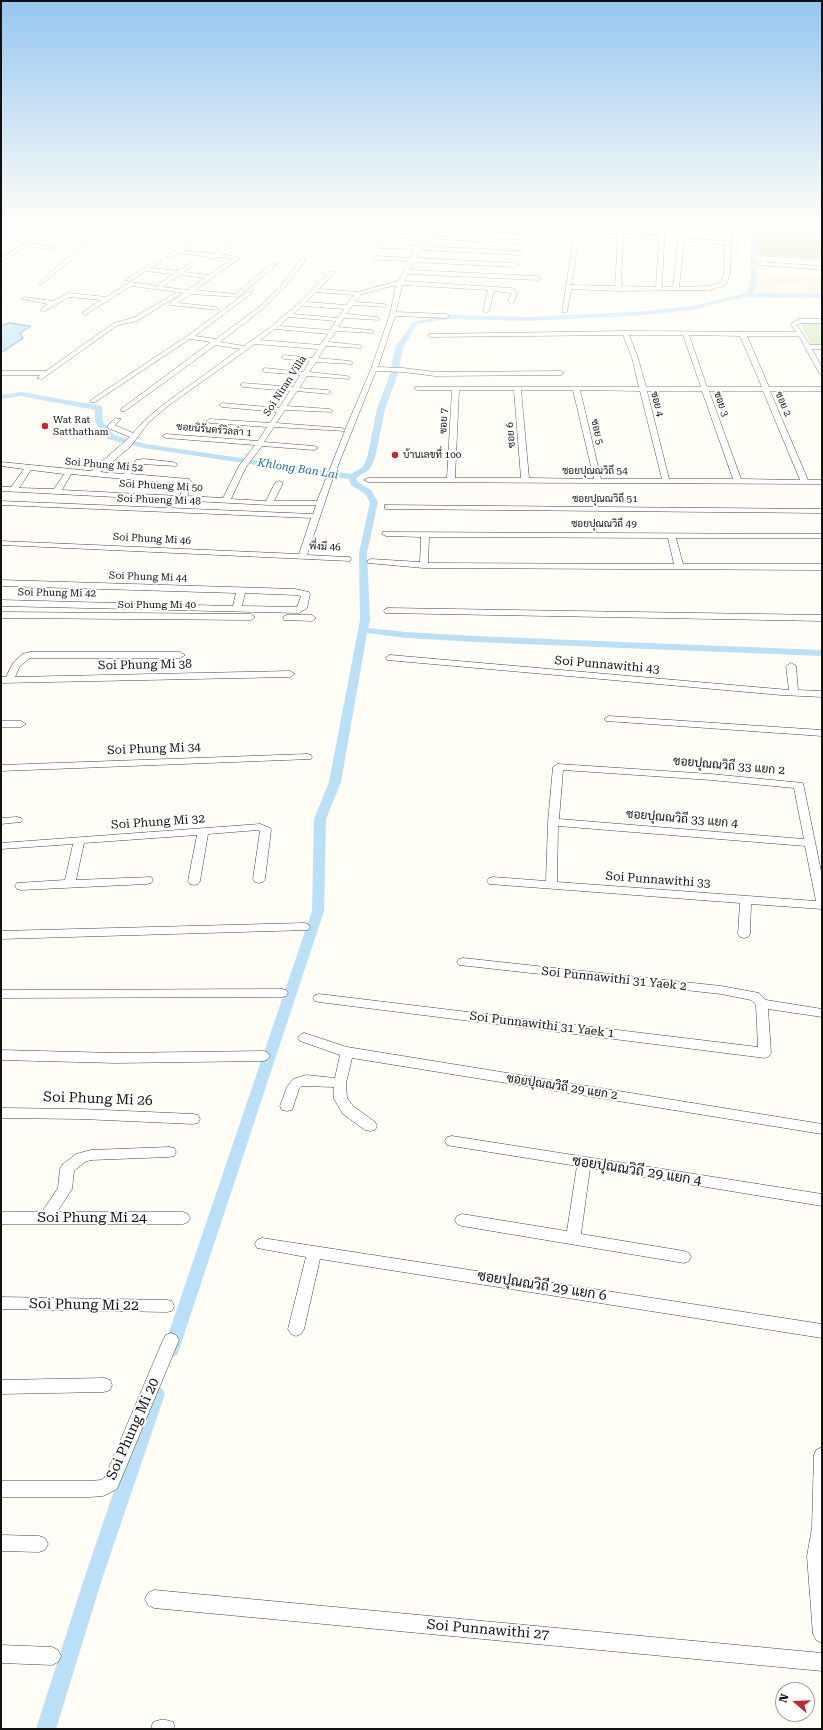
<!DOCTYPE html>
<html>
<head>
<meta charset="utf-8">
<style>
  body { margin:0 }
  #map { position:relative; width:823px; height:1730px; overflow:hidden; background:#fffdf5; font-family:"Roboto Serif",serif }
  canvas { display:block }
  .frame { position:absolute; inset:0; border:2px solid #111; pointer-events:none }
  .north { position:absolute; left:775px; top:1682px; width:40px; height:40px; box-sizing:border-box; background:#fff; border:1px solid #a0a0a0; border-radius:50%; rotate:289deg; font-size:11px; font-weight:700; line-height:16px; text-align:center; color:#111 }
  .north::after { content:''; display:block; margin:auto; width:14px; height:18px; background:#c4262e; clip-path:polygon(50% 0,100% 100%,50% 72%,0 100%) }
</style>
</head>
<body>
<div id="map">
<canvas width="823" height="1730"></canvas>
<div class="frame"></div>
<div class="north">N</div>
</div>
<script>
const ctx = document.querySelector('canvas').getContext('2d');
ctx.lineJoin = 'round';
function fillPath(path, color) { ctx.fillStyle = color; ctx.fill(path, 'evenodd'); }
const poly = rows => new Path2D(rows.map(r => 'M' + r).join(''));
function trace(path, color, width, dash) { ctx.strokeStyle = color; ctx.lineWidth = width; ctx.lineCap = dash ? 'butt' : 'round'; ctx.setLineDash(dash || []); ctx.stroke(path); }
function drawText(font, color, halo, rows, align = 'center') {
  ctx.font = font + ' "Roboto Serif",Sarabun,serif'; ctx.lineWidth = 4; ctx.setLineDash([]); ctx.textBaseline = 'middle'; ctx.strokeStyle = halo; ctx.fillStyle = color; for (const [text, x, y, turn = 0] of rows) {
    ctx.save(); ctx.translate(x, y); ctx.rotate((+turn || 0) * Math.PI / 180); ctx.textAlign = isNaN(turn) ? turn : align; if (halo) ctx.strokeText(text, 0, 0); ctx.fillText(text, 0, 0); ctx.restore();
  }
}
const farmland = poly([
  [757,273,822,276,822,294,806,294,801,285,775,284,780,294,754,293]
]);
const green = poly([
  [822,322,822,346,812,346,801,324]
]);
const forest = poly([
  [755,229,822,231,822,260,754,256]
]);
const water = poly([
  [9,323,31,326,20,333,23,338,1,353,1,326,9,323]
]);
const canal = poly([
  [749,223,755,223,757,276,754,293,822,294,822,298,743,297,693,310,633,316,527,321,449,319,417,324,403,348,398,374,385,409,375,458,369,470,356,478,358,482,371,490,378,502,367,553,370,620,368,628,406,632,474,636,822,650,822,656,474,642,406,638,367,633,341,782,326,819,324,911,179,1350,177,1355,171,1357,165,1355,163,1350,312,911,314,819,329,782,360,620,359,553,370,502,365,494,351,485,349,479,144,448,108,439,95,422,95,410,21,396,1,399,1,395,21,392,102,406,103,422,114,435,145,444,351,474,363,467,367,458,377,409,390,374,395,348,413,322,449,315,527,317,633,312,693,306,747,293,751,276,749,223],
  [156,1386,162,1388,165,1394,102,1579,56,1729,36,1729,84,1579,147,1394,150,1388,156,1386]
]);
const street = poly([
  [7,223,26,223,100,231,103,233,41,285,39,284,39,282,95,234,7,223],
  [210,223,217,223,183,250,214,254,254,223,261,223,220,254,239,257,239,259,195,290,235,294,272,263,277,264,238,297,191,294,178,303,216,307,219,309,218,310,170,305,170,303,184,293,131,286,85,315,82,313,83,312,101,300,69,297,43,312,40,310,41,309,48,304,21,299,24,297,53,301,68,293,106,297,130,282,159,286,159,284,173,274,146,271,130,281,125,280,158,259,161,261,160,262,151,268,178,271,192,262,195,264,194,265,184,272,209,275,232,259,217,257,212,260,209,258,210,257,179,253,171,258,166,257,210,223],
  [180,275,205,278,188,290,162,287,180,275],
  [385,223,427,225,433,223,432,225,553,231,556,233,553,235,430,228,427,235,521,240,524,242,521,244,426,238,422,246,520,251,523,253,520,255,421,250,416,258,517,263,520,265,517,267,414,262,410,270,538,276,541,278,538,280,408,274,404,281,511,288,517,292,514,302,511,304,508,302,511,293,494,291,489,311,486,313,483,311,488,290,402,285,396,312,446,314,449,316,446,318,395,316,378,367,403,368,435,372,561,371,564,373,561,375,435,376,403,372,376,371,333,478,307,555,347,557,350,557,351,559,350,561,1,545,1,541,299,554,311,518,1,505,1,501,313,514,316,505,269,505,1,491,1,487,11,487,24,469,1,466,1,462,91,471,130,437,108,428,107,426,115,418,121,419,115,425,133,433,145,420,164,404,240,349,216,345,125,411,121,411,121,409,211,342,190,339,95,402,91,402,91,400,190,334,247,292,251,292,251,294,195,336,216,339,259,307,283,283,301,259,306,260,287,285,263,309,220,342,244,346,272,326,299,303,330,271,335,272,319,289,357,292,398,281,409,261,375,260,372,258,375,256,411,258,415,249,379,248,376,246,379,244,417,246,421,238,392,237,389,235,392,233,422,235,425,228,387,226,385,223],
  [396,285,390,314,371,369,345,430,342,428,276,423,285,410,332,412,333,411,330,409,287,406,297,391,328,394,331,392,328,390,299,388,307,376,349,379,349,377,347,376,309,372,316,362,352,364,353,363,350,361,318,358,326,346,361,348,361,346,359,345,328,342,336,331,373,333,374,332,371,330,338,327,344,318,379,320,379,318,377,317,346,314,353,305,386,307,386,305,384,304,355,302,362,294,396,285],
  [316,292,354,295,346,305,306,302,316,292],
  [302,306,344,309,338,318,293,314,302,306],
  [289,317,336,321,330,330,279,326,289,317],
  [275,329,328,334,320,345,260,340,275,329],
  [255,344,318,349,312,358,284,355,281,357,284,359,310,361,303,372,265,368,262,370,265,372,300,375,293,387,243,383,240,385,243,387,290,391,279,408,222,403,219,405,222,407,277,412,270,423,210,419,206,421,210,423,267,427,258,441,166,434,162,436,166,438,255,445,239,466,223,498,187,496,193,483,189,479,131,474,141,464,176,466,177,464,173,462,144,459,136,460,123,474,100,472,130,447,149,422,168,406,255,344],
  [274,427,345,431,317,501,274,501,283,483,279,481,275,483,266,501,231,499,246,467,262,446,314,450,318,448,314,446,264,442,274,427],
  [31,470,64,474,54,489,19,488,31,470],
  [71,474,124,479,185,484,180,496,62,490,71,474],
  [576,223,582,223,580,233,618,234,618,223,624,223,623,234,659,235,659,223,665,223,662,287,673,287,680,223,686,223,684,238,726,241,726,223,732,223,730,272,727,283,723,286,709,290,618,291,571,289,567,312,562,313,576,223],
  [579,237,618,238,615,286,571,285,579,237],
  [623,238,659,239,656,287,621,286,623,238],
  [684,242,725,244,724,272,721,282,709,286,679,287,684,242],
  [42,232,44,233,44,235,31,243,59,248,59,250,27,246,1,262,1,258,42,232],
  [760,262,822,266,822,270,758,265,757,264,760,262],
  [177,292,180,294,179,295,137,321,118,325,42,379,37,378,40,375,1,375,1,371,46,371,114,323,133,318,177,292],
  [800,319,822,319,822,323,801,323,797,325,810,345,822,345,822,349,812,349,822,367,822,375,819,373,799,336,747,336,769,387,822,387,822,391,770,391,808,480,822,480,822,484,368,482,364,480,368,478,447,478,452,390,417,390,415,389,415,387,639,387,632,358,623,335,431,337,428,335,429,334,625,331,796,332,791,325,793,322,800,319],
  [629,335,683,335,701,387,646,387,638,358,629,335],
  [689,335,740,336,762,387,707,387,689,335],
  [459,390,514,390,521,478,455,478,459,390],
  [521,390,573,390,594,479,529,478,521,390],
  [580,390,640,391,662,479,601,479,580,390],
  [647,391,702,391,733,479,669,479,647,391],
  [709,391,763,391,800,480,741,479,709,391],
  [385,505,822,509,822,513,388,509,385,509,385,505],
  [383,532,822,534,822,538,676,538,683,564,822,564,822,570,424,568,368,563,367,561,371,559,420,562,421,537,386,536,382,534,383,532],
  [429,537,668,538,674,564,428,563,429,537],
  [1,580,295,589,309,592,310,594,307,608,299,613,1,606,1,600,233,606,236,593,1,586,1,580],
  [245,593,295,595,301,596,297,607,242,606,245,593],
  [388,608,822,615,822,621,385,613,384,611,385,609,388,608],
  [1,612,251,614,255,617,251,620,1,618,1,612],
  [287,615,312,615,316,618,312,621,284,620,283,618,284,616,287,615],
  [30,652,180,652,185,655,180,658,30,658,20,666,15,677,290,671,295,674,290,677,1,683,1,677,6,677,13,663,22,654,30,652],
  [390,655,789,690,786,666,791,663,796,666,798,690,822,691,822,697,781,695,387,660,385,658,390,655],
  [609,716,822,730,822,736,606,721,604,719,609,716],
  [1,721,21,721,26,724,21,727,1,727,1,721],
  [307,754,311,755,312,757,311,759,1,771,1,765,307,754],
  [558,764,711,774,803,783,822,876,822,909,751,904,750,934,748,937,744,938,740,937,738,934,740,903,489,884,487,881,489,878,493,877,546,881,548,822,553,767,558,764],
  [563,770,711,780,794,788,804,839,559,819,563,770],
  [558,826,805,846,816,901,557,882,558,826],
  [17,817,21,818,22,820,21,822,1,824,1,818,17,817],
  [260,824,270,828,271,830,265,879,263,882,259,883,255,882,253,879,260,831,258,830,208,834,200,881,198,884,194,885,190,884,188,881,197,835,84,843,76,880,151,877,153,880,151,883,147,884,21,890,17,889,15,886,17,883,65,880,73,844,1,849,1,843,260,824],
  [304,923,308,924,310,927,308,930,1,939,1,931,304,923],
  [463,958,721,986,759,993,766,1000,822,1009,822,1017,768,1009,771,1053,769,1056,765,1058,319,1002,315,1001,313,998,315,995,319,994,758,1047,756,1005,751,1000,721,994,459,965,457,962,459,959,463,958],
  [282,989,286,990,288,993,286,996,282,997,1,998,1,990,282,989],
  [304,1033,347,1047,822,1124,822,1134,352,1058,346,1083,347,1098,353,1106,375,1122,377,1126,375,1130,370,1131,365,1130,343,1114,334,1099,334,1087,302,1086,299,1089,292,1110,287,1111,282,1110,280,1106,287,1087,293,1079,306,1075,335,1078,340,1055,300,1041,298,1038,300,1035,304,1033],
  [1,1050,116,1053,264,1051,268,1053,270,1056,268,1059,264,1061,116,1063,1,1060,1,1050],
  [1,1108,82,1109,193,1114,198,1115,200,1119,198,1123,193,1124,82,1119,1,1118,1,1108],
  [452,1136,822,1194,822,1206,590,1168,581,1234,684,1251,689,1253,691,1257,689,1261,684,1263,462,1226,457,1224,455,1220,457,1216,462,1214,567,1231,577,1166,452,1146,447,1145,445,1141,447,1137,452,1136],
  [169,1147,174,1148,176,1152,174,1156,169,1157,91,1160,85,1162,74,1171,72,1189,57,1212,183,1212,188,1214,190,1218,188,1222,183,1224,1,1224,1,1212,42,1212,58,1188,60,1169,62,1165,76,1154,91,1150,169,1147],
  [262,1238,822,1324,822,1338,320,1259,304,1329,301,1334,296,1336,291,1334,288,1329,306,1257,257,1248,255,1244,257,1240,262,1238],
  [1,1297,167,1300,172,1301,174,1306,172,1311,167,1312,1,1309,1,1297],
  [171,1333,176,1335,179,1340,117,1489,103,1496,90,1497,1,1497,1,1481,90,1481,101,1480,105,1477,163,1340,166,1335,171,1333],
  [104,1378,110,1380,112,1385,110,1390,104,1392,1,1394,1,1380,104,1378],
  [822,1447,822,1643,816,1640,813,1634,807,1556,812,1528,814,1455,816,1450,822,1447],
  [1,1535,39,1536,45,1538,48,1544,45,1550,39,1552,1,1551,1,1535],
  [154,1590,822,1653,822,1671,154,1608,148,1605,145,1599,148,1593,154,1590],
  [1,1645,52,1647,58,1650,61,1656,58,1662,52,1665,1,1663,1,1645],
  [160,1720,166,1720,173,1722,175,1729,151,1729,153,1722,160,1720]
]);
const markers = [
  [45,426,4,"#c4262e"],
  [395,455,4,"#c4262e"]
];
const farStreetnames = [
  ["Soi Niran Villa",285,386,-57],
  ["ซอย 4",657,404,76],
  ["ซอย 3",721,404,71],
  ["ซอย 2",783,404,67],
  ["ซอย 7",444,421,-87],
  ["ซอยนิรันดร์วิลล่า 1",214,430,5],
  ["ซอย 5",597,432,77],
  ["ซอย 6",511,435,-95],
  ["Soi Phung Mi 52",104,465,5],
  ["ซอยปุณณวิถี 54",595,471],
  ["Soi Phueng Mi 50",161,486,3],
  ["ซอยปุณณวิถี 51",605,499],
  ["Soi Phueng Mi 48",159,500,2],
  ["ซอยปุณณวิถี 49",604,524],
  ["Soi Phung Mi 46",152,539,3],
  ["พึ่งมี 46",325,547,2],
  ["Soi Phung Mi 44",148,577,2],
  ["Soi Phung Mi 42",57,593,1],
  ["Soi Phung Mi 40",157,605]
];
const farPoinames = [
  ["Wat Rat",53,420],
  ["Satthatham",53,432],
  ["บ้านเลขที่ 100",403,455]
];
const farWaternames = [
  ["Khlong Ban Lai",298,469,9]
];
const streetNames = [
  ["Soi Phung Mi 38",145,665,-1],
  ["Soi Punnawithi 43",607,665,5],
  ["Soi Phung Mi 34",154,749,-2],
  ["ซอยปุณณวิถี 33 แยก 2",729,766,5],
  ["ซอยปุณณวิถี 33 แยก 4",682,819,5],
  ["Soi Phung Mi 32",158,822,-4],
  ["Soi Punnawithi 33",658,880,4],
  ["Soi Punnawithi 31 Yaek 2",614,979,6],
  ["Soi Punnawithi 31 Yaek 1",542,1025,7],
  ["ซอยปุณณวิถี 29 แยก 2",562,1087,9]
];
const nearStreetnames = [
  ["Soi Phung Mi 26",98,1099,2],
  ["ซอยปุณณวิถี 29 แยก 4",637,1171,9],
  ["Soi Phung Mi 24",92,1218],
  ["ซอยปุณณวิถี 29 แยก 6",542,1286,9],
  ["Soi Phung Mi 22",84,1305,1],
  ["Soi Phung Mi 20",133,1429,-66],
  ["Soi Punnawithi 27",488,1630,5]
];
fillPath(farmland, '#f6f3d4');
fillPath(green, '#d5ebbd');
fillPath(forest, '#b9dc9c');
fillPath(water, '#b9e0f7');
trace(water, '#3f96cf', 1);
fillPath(canal, '#b9e0f7');
trace(street, '#444', 1);
fillPath(street, '#fff');
const sky = ctx.createLinearGradient(0, 0, 0, 465);
sky.addColorStop(0, '#95c6ee');
sky.addColorStop(0.48, '#fffefa');
sky.addColorStop(1, '#fffefa00');
ctx.fillStyle = sky;
ctx.fillRect(0, 0, 823, 465);
for (const [x, y, r, color] of markers) { const dot = new Path2D(); dot.arc(x, y, r, 0, 2 * Math.PI); ctx.fillStyle = color; ctx.fill(dot); trace(dot, '#fff', 1.5); }
drawText('10px', '#111', '#fff', farStreetnames);
drawText('10px', '#111', '#fff', farPoinames, 'left');
drawText('italic 11px', '#1768a6', '#fff', farWaternames);
drawText('12px', '#111', '#fff', streetNames);
drawText('14px', '#111', '#fff', nearStreetnames);
</script>
</body>
</html>
